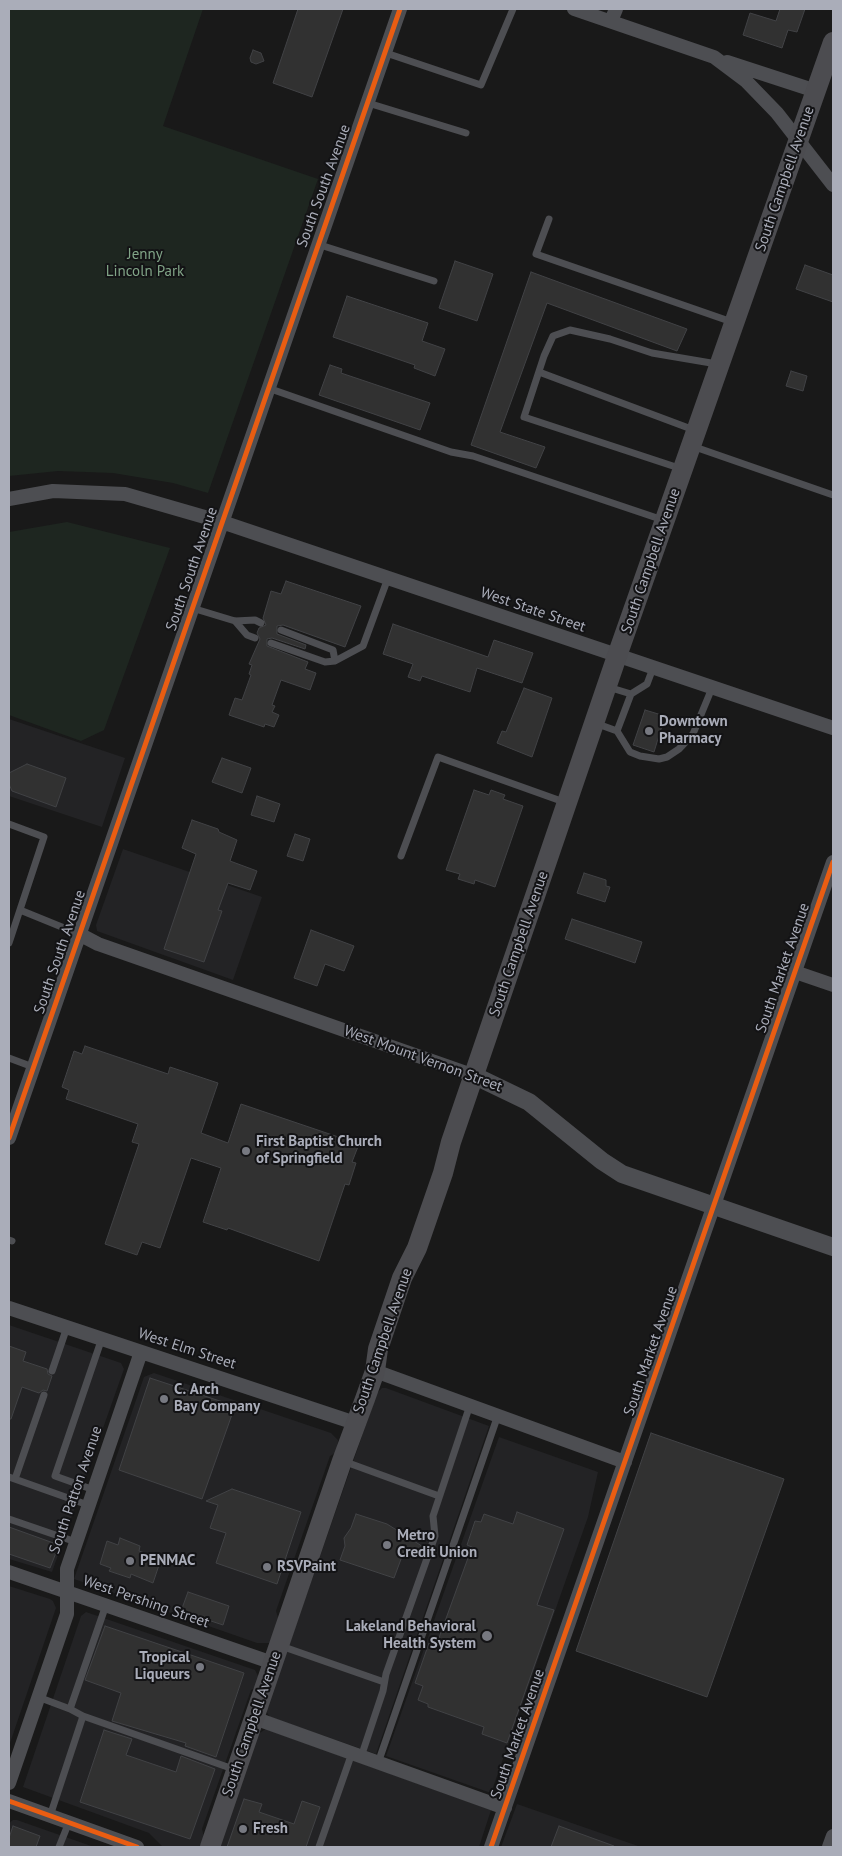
<!DOCTYPE html>
<html>
<head>
<meta charset="utf-8">
<style>
  body { margin:0 }
  #map { position:relative; width:842px; height:1856px; overflow:hidden; background:#191919; font-family:"PT Sans",sans-serif }
  canvas { display:block }
  .frame { position:absolute; inset:0; border:10px solid #aaadb9; pointer-events:none }
</style>
</head>
<body>
<div id="map">
<canvas width="842" height="1856"></canvas>
<div class="frame"></div>
</div>
<script>
const ctx = document.querySelector('canvas').getContext('2d');
ctx.lineJoin = 'round';
function fillPath(path, color) { ctx.fillStyle = color; ctx.fill(path, 'evenodd'); }
const poly = rows => new Path2D(rows.map(r => 'M' + r).join(''));
function trace(path, color, width, dash) { ctx.strokeStyle = color; ctx.lineWidth = width; ctx.lineCap = dash ? 'butt' : 'round'; ctx.setLineDash(dash || []); ctx.stroke(path); }
function drawText(font, color, halo, rows, align = 'center') {
  ctx.font = font + ' "PT Sans",sans-serif'; ctx.lineWidth = 4; ctx.setLineDash([]); ctx.textBaseline = 'middle'; ctx.strokeStyle = halo; ctx.fillStyle = color; for (const [text, x, y, turn = 0] of rows) {
    ctx.save(); ctx.translate(x, y); ctx.rotate((+turn || 0) * Math.PI / 180); ctx.textAlign = isNaN(turn) ? turn : align; if (halo) ctx.strokeText(text, 0, 0); ctx.fillText(text, 0, 0); ctx.restore();
  }
}
const built = poly([
  [9,719,125,758,102,827,9,796],
  [123,849,262,897,233,980,97,931,96,925],
  [9,1325,121,1363,124,1369,52,1572,9,1559],
  [154,1373,331,1433,338,1440,337,1452,330,1456,276,1611,279,1621,272,1640,269,1643,257,1643,74,1579,144,1377],
  [386,1388,489,1426,376,1754,270,1717,266,1711,377,1393,382,1388],
  [499,1437,598,1472,588,1517,491,1793,386,1756],
  [9,1586,50,1599,53,1601,56,1608,9,1746],
  [86,1612,255,1670,259,1678,257,1687,251,1690,202,1829,204,1837,200,1847,163,1847,149,1833,23,1787,81,1616],
  [266,1729,491,1810,479,1847,218,1847,258,1734],
  [517,1804,641,1847,501,1847],
  [13,1820,17,1820,94,1847,9,1847,9,1823]
]);
const green = poly([
  [9,9,203,9,163,126,318,179,208,493,173,483,113,473,58,471,9,476],
  [67,522,170,548,104,730,81,741,9,715,9,532]
]);
const building = poly([
  [298,9,343,9,312,97,273,83,298,9],
  [780,9,805,9,797,32,788,30,782,48,743,35,750,13,776,21,780,9],
  [253,50,261,53,264,61,256,64,251,62,250,58,253,50],
  [455,261,493,274,477,321,439,308,455,261],
  [805,265,833,275,833,302,796,289,805,265],
  [531,272,687,329,677,351,547,303,500,432,545,447,536,468,471,445,531,272],
  [347,296,428,323,422,341,445,349,435,376,414,368,415,365,333,337,347,296],
  [330,365,342,369,341,373,430,403,420,430,319,395,330,365],
  [791,371,807,376,803,391,786,386,791,371],
  [286,581,361,606,345,647,283,625,277,626,277,634,306,645,305,649,272,638,267,639,267,646,308,662,305,669,316,673,310,690,281,680,272,705,275,706,272,712,279,715,274,727,265,724,264,727,229,715,235,698,242,700,251,675,249,674,252,665,249,664,260,639,257,633,259,628,266,625,263,618,271,591,281,594,286,581],
  [393,624,488,657,494,640,533,653,522,683,477,668,470,692,422,676,420,681,408,677,413,664,383,654,393,624],
  [524,688,552,698,532,757,497,743,502,731,506,732,524,688],
  [645,710,665,716,654,752,633,745,645,710],
  [222,758,251,768,242,793,212,782,222,758],
  [27,764,66,778,56,807,12,791,9,784,9,773,27,764],
  [474,790,489,795,491,790,505,795,503,799,523,806,495,887,475,880,474,884,458,879,460,874,446,870,474,790],
  [257,796,280,804,274,822,251,815,257,796],
  [192,820,218,829,219,832,237,840,230,861,257,871,250,890,228,883,218,910,222,911,204,962,164,949,196,854,182,848,192,820],
  [295,834,310,839,303,861,287,856,295,834],
  [584,873,606,880,606,886,610,887,605,902,577,893,584,873],
  [572,919,642,942,635,963,565,939,572,919],
  [311,930,354,946,344,971,325,964,317,986,294,978,311,930],
  [85,1046,168,1074,170,1067,218,1083,201,1133,228,1143,241,1104,359,1144,352,1162,356,1163,349,1185,345,1184,319,1261,228,1228,227,1230,203,1222,221,1168,191,1158,160,1248,142,1242,137,1255,105,1244,139,1144,132,1142,138,1124,66,1099,69,1090,62,1087,74,1051,82,1054,85,1046],
  [9,1346,26,1352,23,1361,47,1369,48,1374,52,1376,47,1391,43,1390,39,1393,22,1387,11,1419,9,1419,9,1346],
  [150,1378,235,1406,202,1499,119,1470,150,1378],
  [651,1433,784,1479,707,1697,576,1651,651,1433],
  [232,1489,301,1512,277,1584,216,1563,226,1533,210,1528,218,1505,206,1501,232,1489],
  [517,1512,564,1529,537,1605,554,1610,507,1743,482,1734,484,1727,428,1707,428,1704,418,1700,423,1686,415,1683,429,1643,436,1646,472,1547,467,1545,475,1521,481,1522,484,1514,513,1524,517,1512],
  [356,1514,387,1524,425,1548,422,1557,404,1551,394,1578,340,1560,345,1546,344,1538,351,1528,356,1514],
  [9,1527,59,1545,50,1568,9,1554,9,1527],
  [120,1538,140,1546,139,1551,161,1559,153,1583,131,1574,130,1578,109,1571,111,1568,100,1564,107,1541,118,1545,120,1538],
  [188,1592,229,1606,223,1625,181,1611,188,1592],
  [105,1626,244,1673,216,1757,185,1746,186,1743,112,1721,121,1693,85,1680,105,1626],
  [104,1730,132,1739,126,1755,176,1772,181,1756,215,1769,190,1839,80,1802,104,1730],
  [244,1799,262,1804,259,1812,294,1824,302,1801,320,1807,306,1847,227,1847,244,1799],
  [13,1826,40,1836,36,1847,9,1847,9,1838,13,1826],
  [559,1826,614,1846,614,1847,551,1847,559,1826]
]);
const service = poly([
  [386,53,481,85,513,9],
  [368,103,466,133],
  [549,219,536,254,732,322],
  [317,244,434,281],
  [539,372,694,430],
  [268,388,451,452,473,456,663,520],
  [692,446,833,495],
  [682,469,524,417,544,356,553,336,570,330,610,339,652,353,717,364],
  [192,608,235,621,255,620,261,623],
  [235,621,247,635,255,638],
  [281,630,333,650,335,661],
  [271,643,325,662,335,661,363,646,388,578],
  [608,687,631,694],
  [595,723,617,731,631,694,647,684,653,668],
  [617,731,630,752,640,756,659,759,667,757,679,749,693,734,712,688],
  [9,824,44,837,9,943],
  [401,856,438,757,564,802],
  [20,910,79,934],
  [9,1058,33,1067],
  [9,1240,12,1241],
  [52,1371,67,1327],
  [343,1461,439,1496],
  [9,1477,88,1505],
  [15,1479,44,1395],
  [94,1490,55,1476,102,1338],
  [9,1519,76,1542],
  [281,1646,384,1682],
  [38,1697,70,1709,83,1716,50,1816],
  [70,1709,106,1605],
  [83,1716,236,1770],
  [361,1757,383,1691,386,1674,435,1536,433,1516,470,1405],
  [378,1763,498,1415],
  [59,1847,69,1822],
  [319,1847,352,1753]
]);
const minor = poly([
  [574,9,714,57,746,81,777,113,833,185],
  [611,21,616,9],
  [727,62,816,91],
  [9,499,53,491,125,494,222,522,833,728],
  [79,934,98,944,475,1076],
  [795,972,833,985],
  [9,1138,400,9],
  [9,1308,355,1423],
  [375,1371,625,1462],
  [9,1572,273,1663],
  [254,1718,505,1808],
  [9,1783,67,1614,67,1569,141,1352],
  [9,1801,137,1847],
  [491,1847,833,862],
  [829,1847,833,1836]
]);
const tertiary = poly([
  [475,1076,529,1102,602,1161,622,1174,833,1247]
]);
const secondary = poly([
  [210,1847,342,1461,365,1399,375,1371,378,1349,402,1278,417,1248,443,1173,451,1142,617,656,833,42]
]);
const cycleway = poly([
  [9,1138,400,9],
  [9,1801,137,1847],
  [491,1847,833,862]
]);
const markers = [
  [649,731,5,"#777981"],
  [246,1151,5,"#777981"],
  [164,1399,5,"#777981"],
  [387,1545,5,"#777981"],
  [130,1561,5,"#777981"],
  [267,1567,5,"#777981"],
  [487,1636,6,"#777981"],
  [200,1667,5,"#777981"],
  [243,1829,5,"#777981"]
];
const streetNames = [
  ["South Campbell Avenue",785,179,-71],
  ["South South Avenue",324,186,-70],
  ["South Campbell Avenue",651,561,-71],
  ["South South Avenue",192,569,-71],
  ["West State Street",533,610,19],
  ["South Campbell Avenue",519,944,-71],
  ["South South Avenue",60,952,-71],
  ["South Market Avenue",783,968,-71],
  ["West Mount Vernon Street",423,1059,20],
  ["South Campbell Avenue",383,1341,-71],
  ["West Elm Street",187,1349,18],
  ["South Market Avenue",651,1351,-71],
  ["South Patton Avenue",76,1490,-71],
  ["West Pershing Street",146,1602,19],
  ["South Campbell Avenue",252,1724,-71],
  ["South Market Avenue",518,1734,-71]
];
const parkNames = [
  ["Jenny",145,255],
  ["Lincoln Park",145,272]
];
const poiNames = [
  ["Downtown",659,722],
  ["Pharmacy",659,739],
  ["First Baptist Church",256,1142],
  ["of Springfield",256,1159],
  ["C. Arch",174,1390],
  ["Bay Company",174,1407],
  ["Metro",397,1536],
  ["Credit Union",397,1553],
  ["PENMAC",140,1561],
  ["RSVPaint",277,1567],
  ["Lakeland Behavioral",476,1627,"right"],
  ["Health System",476,1644,"right"],
  ["Tropical",190,1658,"right"],
  ["Liqueurs",190,1675,"right"],
  ["Fresh",253,1829]
];
fillPath(built, '#232325');
fillPath(green, '#1e2620');
fillPath(building, '#313131');
trace(building, '#414245', 1);
trace(service, '#4d4e52', 7);
trace(minor, '#4d4e52', 14);
trace(tertiary, '#4d4e52', 18);
trace(secondary, '#4c4c50', 20);
trace(cycleway, '#e95d12', 5);
for (const [x, y, r, color] of markers) { const dot = new Path2D(); dot.arc(x, y, r, 0, 2 * Math.PI); ctx.fillStyle = color; ctx.fill(dot); trace(dot, '#131315', 2); }
drawText('15px', '#aaadb9', '#131315', streetNames);
drawText('15px', '#81a487', '#131315', parkNames);
drawText('bold 15px', '#aaadb9', '#131315', poiNames, 'left');
</script>
</body>
</html>
